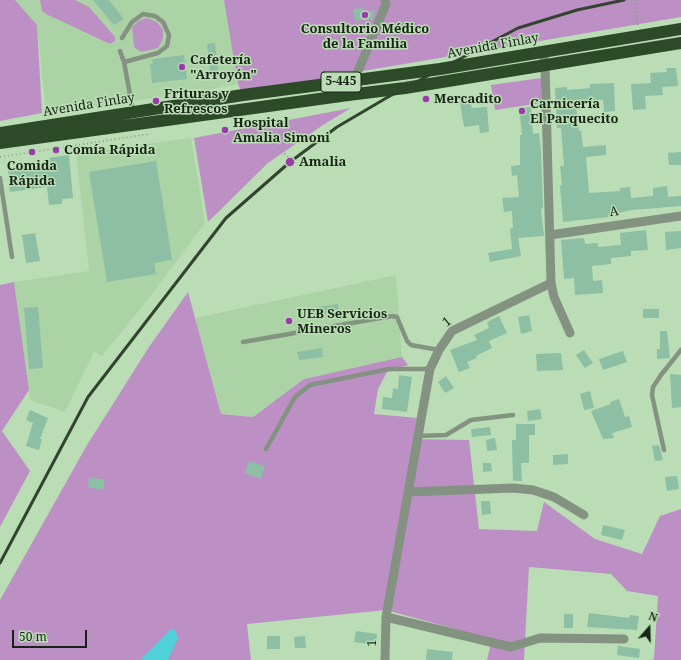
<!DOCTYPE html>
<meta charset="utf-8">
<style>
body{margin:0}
#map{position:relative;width:681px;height:660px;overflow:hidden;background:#bbddb5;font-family:"Noto Serif",serif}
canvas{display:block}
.north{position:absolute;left:629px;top:608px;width:40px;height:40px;-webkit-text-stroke:3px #bbddb5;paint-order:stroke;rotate:20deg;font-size:11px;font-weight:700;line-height:16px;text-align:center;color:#172415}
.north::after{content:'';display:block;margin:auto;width:14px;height:18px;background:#172415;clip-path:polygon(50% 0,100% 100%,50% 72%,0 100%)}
.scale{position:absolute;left:12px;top:630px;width:75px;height:18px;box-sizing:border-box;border:2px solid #172415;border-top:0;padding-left:5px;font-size:12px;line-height:14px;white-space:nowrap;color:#172415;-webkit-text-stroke:3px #bbddb5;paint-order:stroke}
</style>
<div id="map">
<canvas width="681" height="660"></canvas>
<div class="north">N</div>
<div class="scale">50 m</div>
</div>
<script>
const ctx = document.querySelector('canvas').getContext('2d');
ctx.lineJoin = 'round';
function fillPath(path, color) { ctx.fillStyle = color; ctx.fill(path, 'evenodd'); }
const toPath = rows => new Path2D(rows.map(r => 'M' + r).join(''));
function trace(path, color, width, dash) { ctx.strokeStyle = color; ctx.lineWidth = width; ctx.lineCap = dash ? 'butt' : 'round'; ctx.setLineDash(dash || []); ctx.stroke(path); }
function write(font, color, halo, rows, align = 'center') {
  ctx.font = font + ' "Noto Serif",serif'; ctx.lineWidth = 3; ctx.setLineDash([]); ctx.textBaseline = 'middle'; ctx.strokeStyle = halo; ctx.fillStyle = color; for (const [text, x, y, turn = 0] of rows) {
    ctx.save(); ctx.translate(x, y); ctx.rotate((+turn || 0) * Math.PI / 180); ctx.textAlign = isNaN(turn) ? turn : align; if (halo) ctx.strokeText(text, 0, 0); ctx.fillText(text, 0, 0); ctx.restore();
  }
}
fillPath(toPath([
 [15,0,225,0,238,84,191,93,46,113,37,25],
 [191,138,205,223,146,302,102,356,94,352,65,412,30,400,14,282,89,271,76,153],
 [396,275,402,357,304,379,253,417,221,414,195,318]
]), '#acd3a5');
fillPath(toPath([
 [0,0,15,0,37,25,42,113,0,121],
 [40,0,75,0,89,7,115,37,115,41,110,44,48,15,42,11],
 [224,0,681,0,681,17,357,72,354,80,243,95,238,84],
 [147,18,157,22,163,30,163,39,158,48,141,52,134,47,132,27,140,20],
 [541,78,541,103,495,110,491,85],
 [351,108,323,125,268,163,208,222,194,138],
 [14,282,29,390,2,431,30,471,0,527,0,285],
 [188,292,221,414,253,417,304,379,402,357,408,365,387,372,378,389,374,414,418,418,414,439,469,440,479,529,537,531,544,502,595,539,642,554,660,516,681,509,681,660,651,660,654,659,658,596,627,591,611,574,529,567,524,660,487,660,492,639,386,610,247,624,251,660,0,660,0,600,87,445,149,347]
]), '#bd90c5');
fillPath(toPath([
 [171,629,175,630,178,638,168,660,140,660]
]), '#50d0d8');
fillPath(toPath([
 [93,0,109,0,124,19,114,25],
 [363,8,363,12,375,10,373,19,355,21,353,9],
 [215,43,218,71,210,72,207,44],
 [184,55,187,79,152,83,150,64,153,64,152,59],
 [666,68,676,68,678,86,662,87,663,95,645,96,646,109,633,110,631,84,651,83,650,73,667,72],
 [614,83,615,111,604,112,603,100,581,100,581,105,576,105,579,131,581,131,583,147,606,145,606,155,586,157,589,193,620,191,620,188,630,187,631,198,653,196,653,188,667,186,668,197,681,196,681,206,632,210,618,213,618,216,563,222,560,186,562,185,560,166,564,166,561,128,557,128,555,88,567,87,567,90,590,88,590,84],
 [470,102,472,108,487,107,489,132,480,133,479,125,464,127,460,103],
 [531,107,533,134,539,133,541,151,543,208,541,209,544,236,518,238,521,256,490,262,488,253,512,249,510,229,513,228,512,211,504,212,502,198,519,197,517,175,512,176,511,166,520,165,520,135,522,135,519,108],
 [681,152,681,165,669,165,668,153],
 [69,155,73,198,62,199,62,204,49,205,47,187,10,192,8,168,50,165,49,158],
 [156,161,172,260,154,263,156,274,107,282,89,172],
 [646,230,648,250,631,251,631,256,611,258,611,264,592,266,593,281,602,280,603,293,575,295,574,278,564,279,561,240,584,238,585,244,598,243,598,247,621,245,620,233],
 [681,231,681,248,666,250,665,232],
 [35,233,40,261,26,263,22,235],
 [338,304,339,311,307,317,306,309],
 [38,307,43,368,29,369,24,308],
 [643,309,659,309,659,318,643,318],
 [529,315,532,331,521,334,518,317],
 [499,316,507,333,489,341,492,348,476,356,477,358,467,362,470,368,459,372,450,350,477,340,474,335,489,328,487,322],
 [660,331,667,331,670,358,657,359,657,349,660,349],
 [322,348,323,357,299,360,297,352],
 [584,350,593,363,585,368,576,355],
 [623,351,627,362,603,370,599,359],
 [561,353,563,370,537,371,536,354],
 [670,374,681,375,681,407,672,408],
 [399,375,412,377,407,412,382,409,383,397,392,398,393,388,398,389],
 [446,376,454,388,445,393,438,382],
 [590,391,594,408,584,410,580,394],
 [619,399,625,417,629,416,632,427,612,433,614,438,603,439,591,411,611,404,610,402],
 [540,409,542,419,528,421,527,411],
 [30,410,48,418,40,439,42,439,39,450,26,446,33,423,26,420],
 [516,424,535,424,535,435,529,435,529,463,521,463,522,481,513,481,512,440,516,440],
 [490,427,491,435,472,437,471,429],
 [495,438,497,450,487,451,486,440],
 [659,445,663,460,655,461,652,446],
 [568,454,568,464,553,465,553,455],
 [249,461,265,466,261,479,245,473],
 [483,463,491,463,492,471,483,472],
 [677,476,679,489,667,491,665,477],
 [89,477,105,480,103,490,88,487],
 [481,501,490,501,491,514,482,515],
 [603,525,625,530,622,540,601,535],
 [589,613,629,618,630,615,639,616,637,630,587,627],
 [564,614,573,614,573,628,564,628],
 [356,631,377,634,376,645,354,642],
 [267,636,280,636,280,649,267,649],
 [305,636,306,648,295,648,294,637],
 [618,646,640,649,639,658,617,655],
 [427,649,453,652,452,660,426,660]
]), '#8cbfa4');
trace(toPath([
 [635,0,638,26],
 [250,120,289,158],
 [0,157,149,134]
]), '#87a282', 2, [1, 3]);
trace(toPath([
 [122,38,132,22,143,14,155,16,163,22,169,35,167,46,158,53,124,62],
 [120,51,124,62,133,111],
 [0,178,12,257],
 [243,342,392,316,397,317,407,341,411,345,439,350],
 [418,436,446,435,471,420,513,415],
 [266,449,295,397,310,385,389,369,430,369],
 [664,450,652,395,653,387,661,375,681,350]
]), '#839281', 4.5);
trace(toPath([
 [543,51,545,66,551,283,554,297,570,333],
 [348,95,386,4,385,0],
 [550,235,681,216],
 [408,492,513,488,533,490,554,497,584,515],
 [386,617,511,647,540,638,624,639],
 [385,660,386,617,430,369,439,350,452,331,551,283]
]), '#839281', 9);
trace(toPath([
 [0,133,243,95,440,69,681,29],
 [0,143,348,95,405,88,681,43]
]), '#2c4928', 12);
trace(toPath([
 [0,563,88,397,226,218,290,162,337,127,388,97,518,28,577,10,624,0]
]), '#324330', 3);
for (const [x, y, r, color] of [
 [365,15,4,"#983da8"],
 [182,67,4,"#983da8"],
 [426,99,4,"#983da8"],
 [156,101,4,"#983da8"],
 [522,111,4,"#983da8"],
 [225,130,4,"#983da8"],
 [56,150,4,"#983da8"],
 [32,152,4,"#983da8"],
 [290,162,5,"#983da8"],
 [289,321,4,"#983da8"]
]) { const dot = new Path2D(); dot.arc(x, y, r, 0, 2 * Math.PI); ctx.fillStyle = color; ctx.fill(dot); trace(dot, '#bbddb5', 1.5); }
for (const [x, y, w] of [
 [341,82,40]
]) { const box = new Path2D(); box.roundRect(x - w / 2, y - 10, w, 20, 3); ctx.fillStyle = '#bbddb5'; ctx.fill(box); trace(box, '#172415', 1); }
write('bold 12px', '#172415', null, [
 ["5-445",341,82]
]);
write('bold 13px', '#172415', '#bbddb5', [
 ["Consultorio Médico",365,29,"center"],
 ["de la Familia",365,44,"center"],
 ["Cafetería",190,60],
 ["\"Arroyón\"",190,75],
 ["Frituras y",164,94],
 ["Refrescos",164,109],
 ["Mercadito",434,99],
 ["Carnicería",530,104],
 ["El Parquecito",530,119],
 ["Hospital",233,123],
 ["Amalia Simoni",233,138],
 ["Comía Rápida",64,150],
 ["Amalia",299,162],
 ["Comida",32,166,"center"],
 ["Rápida",32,181,"center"],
 ["UEB Servicios",297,314],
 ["Mineros",297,329]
], 'left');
write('13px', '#172415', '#bbddb5', [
 ["Avenida Finlay",493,46,-10],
 ["Avenida Finlay",89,105,-9],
 ["A",614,212,-8],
 ["1",447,322,-38],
 ["1",372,643,-90]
]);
</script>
